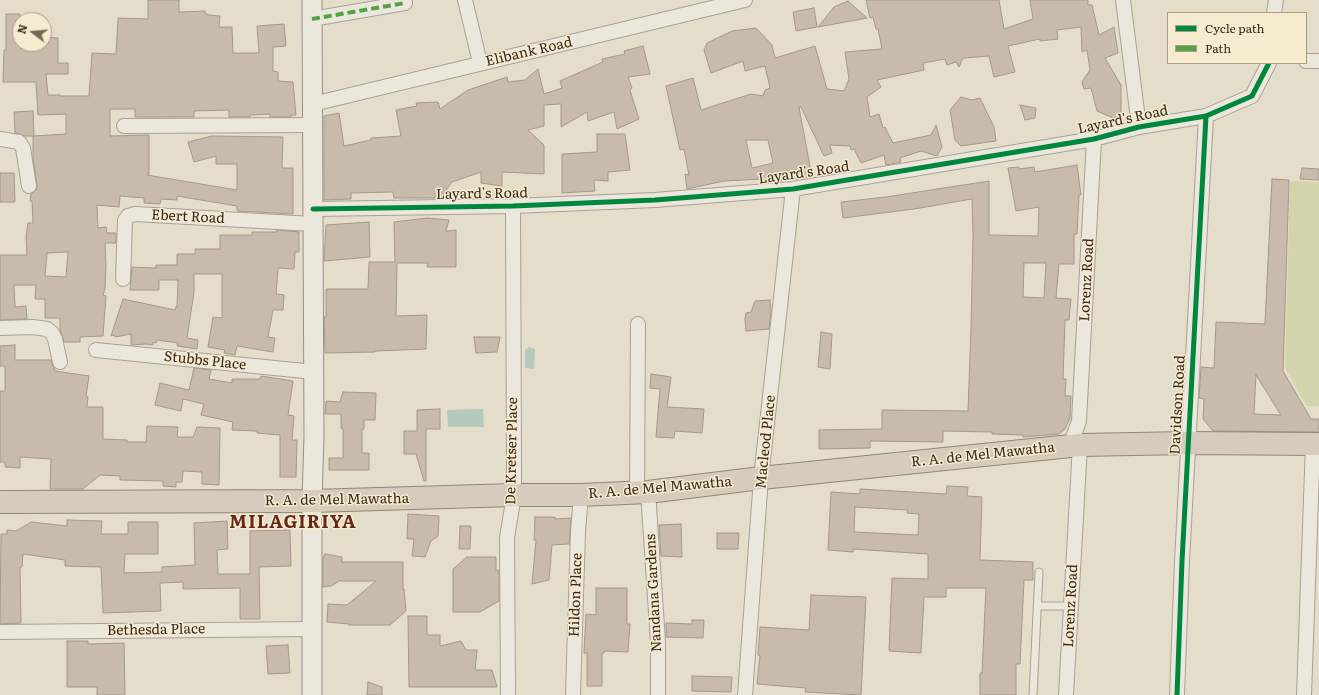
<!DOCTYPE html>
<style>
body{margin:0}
#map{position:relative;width:1319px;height:695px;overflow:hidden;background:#e4ddca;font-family:Literata,serif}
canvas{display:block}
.legend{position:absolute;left:1167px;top:12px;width:140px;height:52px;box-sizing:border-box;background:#f6ebcf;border:1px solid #aa9d87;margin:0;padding:5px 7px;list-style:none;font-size:12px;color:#37291c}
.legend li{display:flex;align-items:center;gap:8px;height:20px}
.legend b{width:20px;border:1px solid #aa9d87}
.north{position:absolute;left:12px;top:12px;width:40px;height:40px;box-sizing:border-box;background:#f6ebcf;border:1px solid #aa9d87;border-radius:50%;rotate:286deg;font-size:11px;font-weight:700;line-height:16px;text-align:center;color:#37291c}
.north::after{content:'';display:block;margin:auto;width:14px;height:18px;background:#746859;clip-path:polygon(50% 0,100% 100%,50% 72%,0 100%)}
</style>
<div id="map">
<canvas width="1319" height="695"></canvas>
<ul class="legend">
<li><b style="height:5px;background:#00873e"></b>Cycle path</li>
<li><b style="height:5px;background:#53a341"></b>Path</li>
</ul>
<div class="north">N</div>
</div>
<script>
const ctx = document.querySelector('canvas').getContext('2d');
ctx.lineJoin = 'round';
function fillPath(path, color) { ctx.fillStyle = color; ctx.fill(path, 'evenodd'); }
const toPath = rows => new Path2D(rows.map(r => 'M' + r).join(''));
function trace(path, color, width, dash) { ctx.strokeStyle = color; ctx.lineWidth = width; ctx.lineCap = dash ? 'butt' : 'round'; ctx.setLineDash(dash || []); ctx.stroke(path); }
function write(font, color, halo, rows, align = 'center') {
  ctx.font = font + ' Literata,serif'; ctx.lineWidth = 3; ctx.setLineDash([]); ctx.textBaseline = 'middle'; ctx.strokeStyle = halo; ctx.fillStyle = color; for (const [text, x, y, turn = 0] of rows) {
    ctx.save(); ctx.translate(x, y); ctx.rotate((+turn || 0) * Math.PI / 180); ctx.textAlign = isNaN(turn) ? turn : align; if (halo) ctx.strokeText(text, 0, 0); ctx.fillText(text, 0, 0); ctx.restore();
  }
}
fillPath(toPath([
 [1290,181,1319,182,1319,406,1307,406,1285,368]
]), '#d4d4ac');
fillPath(toPath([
 [529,347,535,349,534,369,525,368,525,350],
 [483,409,484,427,448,427,447,410]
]), '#b6c9bd');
const building = toPath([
 [148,0,179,0,179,12,205,11,205,14,208,14,208,15,220,16,219,27,232,27,233,53,259,53,257,26,284,24,286,46,273,47,273,71,278,72,278,81,293,82,296,115,291,115,291,117,270,117,270,114,250,115,250,117,229,117,229,110,194,111,194,117,135,117,135,109,110,109,110,136,149,135,149,174,147,175,237,190,237,164,216,164,216,156,194,162,188,142,212,136,283,137,282,168,293,168,293,214,237,211,237,206,177,196,177,200,161,199,160,204,144,203,144,198,120,196,119,207,97,205,98,228,106,227,107,233,116,233,116,243,105,243,106,265,105,289,103,295,106,296,103,336,80,337,80,342,64,342,60,330,60,318,45,318,45,299,35,299,36,285,14,285,15,307,26,306,27,319,0,320,0,255,27,255,26,237,28,223,33,223,32,201,30,201,31,194,37,189,37,185,33,159,33,136,66,134,66,114,38,115,36,82,3,82,4,50,6,50,6,14,20,14,20,44,44,44,44,37,58,38,58,63,68,63,68,74,46,74,48,95,60,95,60,96,89,96,92,53,116,54,118,18,148,19,148,0],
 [68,252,66,277,45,276,47,253,68,252],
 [866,0,999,0,1004,29,1033,19,1030,0,1088,0,1088,5,1092,5,1099,35,1114,27,1118,53,1105,58,1121,85,1121,117,1113,118,1097,111,1091,88,1084,89,1082,82,1090,70,1087,50,1082,52,1081,27,1057,30,1058,39,1040,41,1040,39,1008,46,1015,72,994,77,989,56,963,58,959,67,956,62,947,65,945,59,923,63,924,70,877,80,881,87,867,97,870,117,879,114,883,128,885,127,893,143,931,135,936,125,942,147,937,156,921,151,900,158,901,162,886,165,884,155,861,163,854,149,851,150,850,146,830,145,832,153,824,156,801,107,799,107,812,177,764,183,763,179,724,181,687,189,685,174,689,175,684,149,680,150,666,86,693,78,701,110,751,94,763,96,765,90,770,88,765,66,745,71,743,61,711,73,704,50,707,43,732,31,756,28,772,45,775,58,815,46,827,89,844,91,849,79,845,52,882,49,878,29,876,29,873,17,870,18,866,0],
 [746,140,768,140,773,163,752,168,746,140],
 [848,1,867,18,818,27,834,7,848,1],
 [814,8,817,27,796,31,793,12,814,8],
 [643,46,650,74,628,77,632,88,630,90,639,119,617,129,614,112,588,121,587,112,561,127,561,104,544,105,544,126,528,130,544,145,544,174,502,172,502,186,481,183,481,172,452,182,440,198,394,198,393,192,351,193,351,199,324,200,324,116,339,113,344,146,371,140,371,138,401,136,396,110,417,106,416,103,438,102,440,109,468,90,507,77,508,82,525,80,538,69,544,94,562,88,560,81,603,62,602,59,625,54,624,51,643,46],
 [961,97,972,100,980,98,994,127,996,141,961,146,955,140,950,110,961,97],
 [1020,105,1036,108,1035,118,1025,120,1020,105],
 [33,111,34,136,25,136,15,133,14,112,33,111],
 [597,134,625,134,630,170,608,172,608,181,594,180,595,191,562,193,562,154,597,152,597,134],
 [1077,165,1081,195,1079,195,1077,234,1074,234,1074,264,1059,264,1056,298,1071,299,1069,320,1065,320,1063,379,1066,379,1065,396,1071,396,1070,418,1065,429,1059,434,1023,437,1023,435,992,434,992,432,943,431,943,442,870,441,870,448,819,449,819,430,882,429,882,410,968,411,971,329,973,235,972,199,914,209,843,218,841,202,886,197,989,181,989,235,1038,236,1039,207,1016,211,1008,168,1019,167,1019,169,1034,167,1035,172,1077,165],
 [1024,263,1046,263,1044,298,1023,297,1024,263],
 [1302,168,1319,169,1319,180,1300,179,1302,168],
 [0,173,14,173,15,202,0,202,0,173],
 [1272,179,1289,180,1283,371,1311,419,1319,419,1319,432,1213,431,1203,419,1204,399,1199,398,1201,367,1214,368,1216,322,1265,324,1272,179],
 [1256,375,1281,415,1254,414,1256,375],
 [427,218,449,220,446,231,456,230,456,267,427,267,428,263,397,263,396,316,427,315,426,349,375,351,375,352,325,353,324,317,326,317,326,289,368,289,369,262,395,262,394,222,427,218],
 [369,222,370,257,324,261,326,225,369,222],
 [277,230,299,232,299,252,295,252,294,269,278,268,276,294,284,295,283,310,273,310,268,337,275,338,273,352,237,346,235,355,224,353,225,350,208,347,213,317,222,318,222,274,194,274,194,292,187,338,198,340,197,349,177,346,178,343,157,340,156,343,153,342,153,345,146,344,131,345,131,334,115,337,114,335,111,336,123,299,175,310,176,307,177,307,178,280,159,280,159,290,130,290,132,267,156,268,156,265,177,265,177,254,195,254,195,249,220,249,220,235,252,235,252,232,277,232,277,230],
 [770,300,771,311,769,329,746,331,745,318,746,313,751,312,755,301,770,300],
 [821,332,832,334,830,369,818,367,821,332],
 [474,337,500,337,497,352,476,353,474,337],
 [15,345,15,360,51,360,55,371,89,376,86,396,88,397,87,407,103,407,103,439,127,440,127,442,146,442,147,426,178,427,177,437,193,437,197,427,220,428,219,485,202,484,202,472,183,471,182,482,176,482,176,487,163,486,163,481,120,480,120,476,100,475,83,489,50,489,51,459,20,457,20,468,5,467,5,462,0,462,0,391,5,391,5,366,0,366,0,346,15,345],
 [194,368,211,370,209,379,232,383,232,379,260,379,261,376,293,381,288,415,294,416,292,440,297,440,296,477,280,477,280,435,257,433,257,431,232,430,233,422,201,415,204,404,183,399,181,411,155,405,160,383,189,390,194,368],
 [651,374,671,377,667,407,704,409,702,433,675,431,674,438,656,437,660,389,650,388,651,374],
 [343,392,376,393,375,420,364,420,364,429,362,429,362,453,369,453,369,470,329,470,329,458,343,458,343,429,341,428,341,414,325,414,326,401,340,402,343,392],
 [440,409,440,429,426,429,426,481,424,481,416,454,404,454,404,431,417,431,417,410,440,409],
 [947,486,968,487,967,496,982,497,980,560,1033,562,1033,580,1024,580,1020,664,1016,664,1016,695,980,695,980,673,982,673,986,588,946,588,946,597,924,597,921,653,889,651,892,578,928,579,928,554,853,549,853,552,828,550,831,492,860,494,860,489,946,494,947,486],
 [855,507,908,510,907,513,919,514,918,535,854,532,855,507],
 [408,514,439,516,438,536,431,541,425,557,412,556,414,539,407,539,408,514],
 [535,517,555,517,555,519,571,518,569,544,552,545,549,580,532,584,536,540,534,540,535,517],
 [67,520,102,521,101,534,128,534,128,522,158,522,158,554,125,554,124,573,162,572,162,567,195,565,194,523,227,521,228,549,217,550,218,574,250,574,250,531,290,530,291,566,259,567,260,619,240,619,240,588,183,589,183,582,160,583,161,611,103,613,101,567,65,566,65,560,23,554,22,567,20,567,21,623,0,624,1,534,7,534,7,530,16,531,31,522,67,526,67,520],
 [681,524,682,557,661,556,659,525,681,524],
 [460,526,471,526,470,549,459,549,460,526],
 [717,533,739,533,738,549,717,549,717,533],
 [325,554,342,557,342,562,403,562,403,590,404,589,406,611,390,625,349,625,349,624,327,622,328,604,347,605,376,581,339,581,331,586,323,587,323,558,325,554],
 [467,557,496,557,496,571,499,570,499,601,480,612,453,612,453,569,467,557],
 [596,588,627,588,627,624,630,624,628,652,604,651,604,653,602,653,602,686,587,686,587,653,584,653,586,614,596,615,596,588],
 [811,595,866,597,861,695,805,692,806,688,757,684,760,656,758,655,760,627,809,630,811,595],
 [408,616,427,616,427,635,440,635,440,646,461,641,466,650,477,650,475,670,492,670,497,687,409,687,408,616],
 [692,620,704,620,703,638,666,637,666,623,692,624,692,620],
 [67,641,88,641,88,644,124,643,125,695,97,695,97,687,67,687,67,641],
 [288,645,290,673,268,674,266,646,288,645],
 [692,676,732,677,731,692,692,691,692,676],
 [368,682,382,687,382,695,367,695,368,682]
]);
fillPath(building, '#c8bbab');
trace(building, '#a4988a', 1);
const lane = toPath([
 [1038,606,1071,606],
 [1033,695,1039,572]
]);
const street = toPath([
 [465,0,480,63],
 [1123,0,1139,127],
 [1274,13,1276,0],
 [312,19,405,3],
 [1306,61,1319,61],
 [313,104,745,0],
 [124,126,313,125],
 [0,139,19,142,23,148,29,186],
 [313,209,513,206,655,200,793,189,1094,139,1139,127,1206,116,1252,96,1269,63],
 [123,279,125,220,128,216,135,214,313,224],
 [0,328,33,327,47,329,52,333,55,339,60,362],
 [96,350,314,372],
 [1070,446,1079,421,1094,139],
 [648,492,658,642,658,695],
 [637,493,638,324],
 [0,632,312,629],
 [508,695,507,538,514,495,514,462,513,206],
 [573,695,578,531,581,495],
 [745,695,761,478,793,189],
 [1066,695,1080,445],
 [1177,695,1182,561,1206,116],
 [1304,695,1313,443]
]);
const secondary = toPath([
 [312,0,314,436,312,501,312,695]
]);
const highway = toPath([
 [0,502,312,501,514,495,581,495,648,492,761,478,1080,445,1188,443,1319,444]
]);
trace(lane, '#a9a194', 9);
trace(street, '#a9a194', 16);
trace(secondary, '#989184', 21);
trace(highway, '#8e877b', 24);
trace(lane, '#ece7dd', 7);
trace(street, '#ece7dd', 14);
trace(secondary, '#ece7dd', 19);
trace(highway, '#d7ccbb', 22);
trace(toPath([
 [312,19,405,3]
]), '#53a341', 4, [8, 4]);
trace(toPath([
 [313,209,513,206,655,200,793,189,1094,139,1139,127,1206,116,1252,96,1269,63],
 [1177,695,1182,561,1206,116]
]), '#00873e', 5);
write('14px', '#37291c', '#f6ebcf', [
 ["Elibank Road",529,52,-13],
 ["Layard's Road",1123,120,-12],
 ["Layard's Road",804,173,-8],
 ["Layard's Road",482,194,-1],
 ["Ebert Road",188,217,3],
 ["Lorenz Road",1087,280,-87],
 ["Stubbs Place",205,361,6],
 ["Davidson Road",1178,405,-87],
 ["Macleod Place",766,442,-84],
 ["De Kretser Place",512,451,-89],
 ["R. A. de Mel Mawatha",983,455,-6],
 ["R. A. de Mel Mawatha",660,488,-5],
 ["R. A. de Mel Mawatha",337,500,-1],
 ["Nandana Gardens",654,593,-93],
 ["Hildon Place",576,595,-88],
 ["Lorenz Road",1071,606,-87],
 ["Bethesda Place",156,630,-1]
]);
ctx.letterSpacing = '1px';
write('bold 18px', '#65291a', '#f6ebcf', [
 ["MILAGIRIYA",293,523]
]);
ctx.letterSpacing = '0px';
</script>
